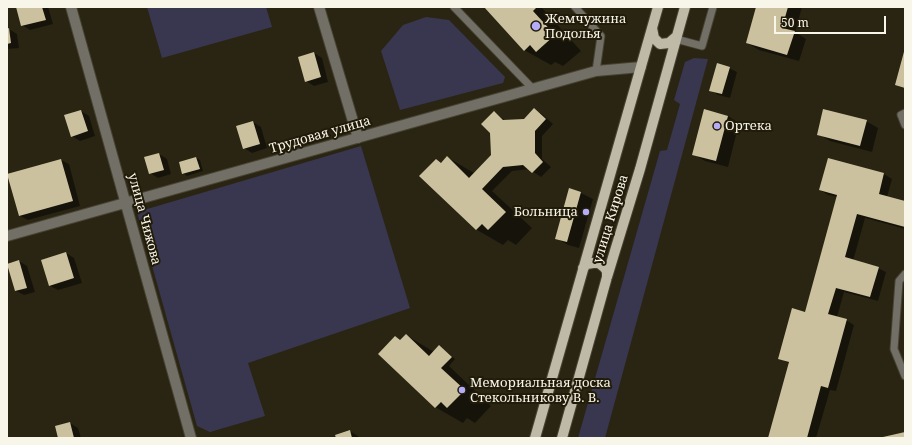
<!DOCTYPE html>
<meta charset="utf-8">
<style>
body{margin:0}
#map{position:relative;width:912px;height:445px;overflow:hidden;background:#2a2513;font-family:"Noto Serif",serif}
canvas{display:block}
.frame{position:absolute;inset:0;border:8px solid #f8f5e9;pointer-events:none}
.scale{position:absolute;left:774px;top:16px;width:112px;height:18px;box-sizing:border-box;border:2px solid #f8f5e9;border-top:0;padding-left:5px;font-size:12px;line-height:14px;white-space:nowrap;color:#f8f5e9;-webkit-text-stroke:3px #211b09;paint-order:stroke}
</style>
<div id="map">
<canvas width="912" height="445"></canvas>
<div class="frame"></div>
<div class="scale">50 m</div>
</div>
<script>
const ctx = document.querySelector('canvas').getContext('2d');
ctx.lineJoin = 'round';
function fillPath(path, color) { ctx.fillStyle = color; ctx.fill(path, 'evenodd'); }
const toPath = rows => new Path2D(rows.map(r => 'M' + r).join(''));
function trace(path, color, width, dash) { ctx.strokeStyle = color; ctx.lineWidth = width; ctx.lineCap = dash ? 'butt' : 'round'; ctx.setLineDash(dash || []); ctx.stroke(path); }
function write(font, color, halo, rows, align = 'center') {
  ctx.font = font + ' "Noto Serif",serif'; ctx.lineWidth = 4; ctx.setLineDash([]); ctx.textBaseline = 'middle'; ctx.strokeStyle = halo; ctx.fillStyle = color; for (const [text, x, y, turn = 0] of rows) {
    ctx.save(); ctx.translate(x, y); ctx.rotate((+turn || 0) * Math.PI / 180); ctx.textAlign = isNaN(turn) ? turn : align; if (halo) ctx.strokeText(text, 0, 0); ctx.fillText(text, 0, 0); ctx.restore();
  }
}
fillPath(toPath([
 [147,7,266,7,272,27,162,58],
 [426,17,449,20,505,77,503,83,400,110,381,51,403,25],
 [694,58,708,59,605,438,578,438,660,151,667,150,680,104,674,100,685,62],
 [361,146,410,308,248,363,265,416,210,432,197,426,137,212]
]), '#39364f');
fillPath(toPath([
 [17,7,48,7,53,24,30,30,22,25],
 [485,7,543,7,542,8,581,51,563,66,555,62,551,65,524,50],
 [757,7,802,7,795,32,806,39,799,61,759,50,747,43],
 [9,29,17,34,19,48,7,49,7,30],
 [314,53,322,58,328,82,314,86,306,81],
 [729,68,737,72,730,98,718,95,710,90],
 [534,110,542,114,553,124,542,136,542,159,551,167,541,177,529,169,512,171,492,191,532,228,516,245,508,240,503,245,477,230,421,176,436,160,442,163,447,157,474,173,492,155,494,112,506,121,524,120],
 [81,111,89,116,95,136,80,141,72,136],
 [728,116,739,123,728,167,705,161,693,154],
 [866,121,878,128,872,152,830,141,818,134],
 [253,122,261,127,267,148,252,153,244,148],
 [159,154,167,159,171,174,158,178,150,173],
 [196,158,200,160,203,171,187,176,183,173],
 [829,159,884,174,892,179,887,197,905,202,905,229,865,218,853,261,878,268,886,272,878,301,844,292,837,317,846,320,854,325,836,391,830,390,816,438,769,438,790,364,780,358,805,313,837,197,828,195,820,190],
 [61,160,69,164,80,206,28,220,20,216,9,175],
 [570,190,581,193,593,199,579,248,568,245,556,238],
 [66,253,74,258,82,283,58,290,50,286],
 [19,261,27,266,35,292,24,295,16,291],
 [406,335,434,352,440,346,455,359,449,366,491,406,475,423,467,418,463,423,435,407,401,341],
 [70,423,78,428,81,438,59,438],
 [350,431,358,436,359,438,337,438]
]), '#0007');
fillPath(toPath([
 [16,7,42,7,46,20,21,26],
 [484,7,537,7,533,11,555,35,536,52,530,45,524,51],
 [756,7,788,7,782,28,795,31,787,55,746,43],
 [9,28,11,43,7,44,7,29],
 [905,48,905,88,895,85],
 [314,52,321,77,305,82,298,57],
 [717,63,730,67,722,94,709,91],
 [534,108,546,119,535,131,535,153,543,162,532,173,523,165,503,167,482,189,506,212,488,230,482,224,476,230,419,176,436,159,441,163,447,156,469,178,491,155,490,133,481,124,494,111,503,120,524,119],
 [704,109,728,116,716,161,692,155],
 [823,109,867,120,860,146,817,135],
 [81,110,88,131,71,137,64,115],
 [253,121,260,144,243,149,236,126],
 [159,153,164,170,149,174,144,157],
 [196,157,200,169,182,174,179,162],
 [828,158,884,173,879,194,905,201,905,227,857,214,845,257,879,267,870,297,836,288,828,314,847,319,828,388,821,386,807,438,768,438,789,362,778,359,792,308,805,312,837,195,819,190],
 [61,159,73,201,19,216,7,174],
 [569,188,581,192,567,242,555,239],
 [66,252,74,278,49,286,41,260],
 [19,260,27,288,15,291,7,264],
 [406,334,429,356,439,345,452,357,441,368,465,390,447,408,441,402,435,408,378,354,395,336,400,340],
 [70,422,74,438,58,438,55,426],
 [350,430,352,438,336,438,335,435],
 [905,432,905,438,883,438,883,437]
]), '#ccc19e');
const service = toPath([
 [454,7,533,89],
 [575,7,601,36,596,71],
 [676,39,702,46,713,7],
 [905,113,901,115,905,125],
 [905,274,899,281,894,349,905,376]
]);
const minor = toPath([
 [71,7,191,438],
 [319,7,358,138],
 [7,236,596,71,641,67]
]);
const primary = toPath([
 [652,28,654,38,660,44,669,43,677,36],
 [583,268,587,264,593,263,599,263,604,267,607,271,607,277],
 [535,438,658,7],
 [562,438,607,277,640,169,685,7]
]);
trace(service, '#474231', 9);
trace(minor, '#474231', 12);
trace(primary, '#474231', 12);
trace(service, '#726f66', 7);
trace(minor, '#726f66', 10);
trace(primary, '#bfb9a7', 10);
for (const [x, y, r, color] of [
 [536,26,5,"#b5acf8"],
 [717,126,4,"#b5acf8"],
 [586,212,4,"#b5acf8"],
 [462,390,4,"#b5acf8"]
]) { const dot = new Path2D(); dot.arc(x, y, r, 0, 2 * Math.PI); ctx.fillStyle = color; ctx.fill(dot); trace(dot, '#211b09', 1.5); }
write('13px', '#f8f5e9', '#211b09', [
 ["Жемчужина",545,19],
 ["Подолья",545,34],
 ["Ортека",725,126],
 ["Больница",578,212,"right"],
 ["Мемориальная доска",470,383],
 ["Стекольникову В. В.",470,398]
], 'left');
write('13px', '#f8f5e9', '#211b09', [
 ["Трудовая улица",320,135,-16],
 ["улица Чижова",144,219,75],
 ["улица Кирова",611,219,-73]
]);
</script>
